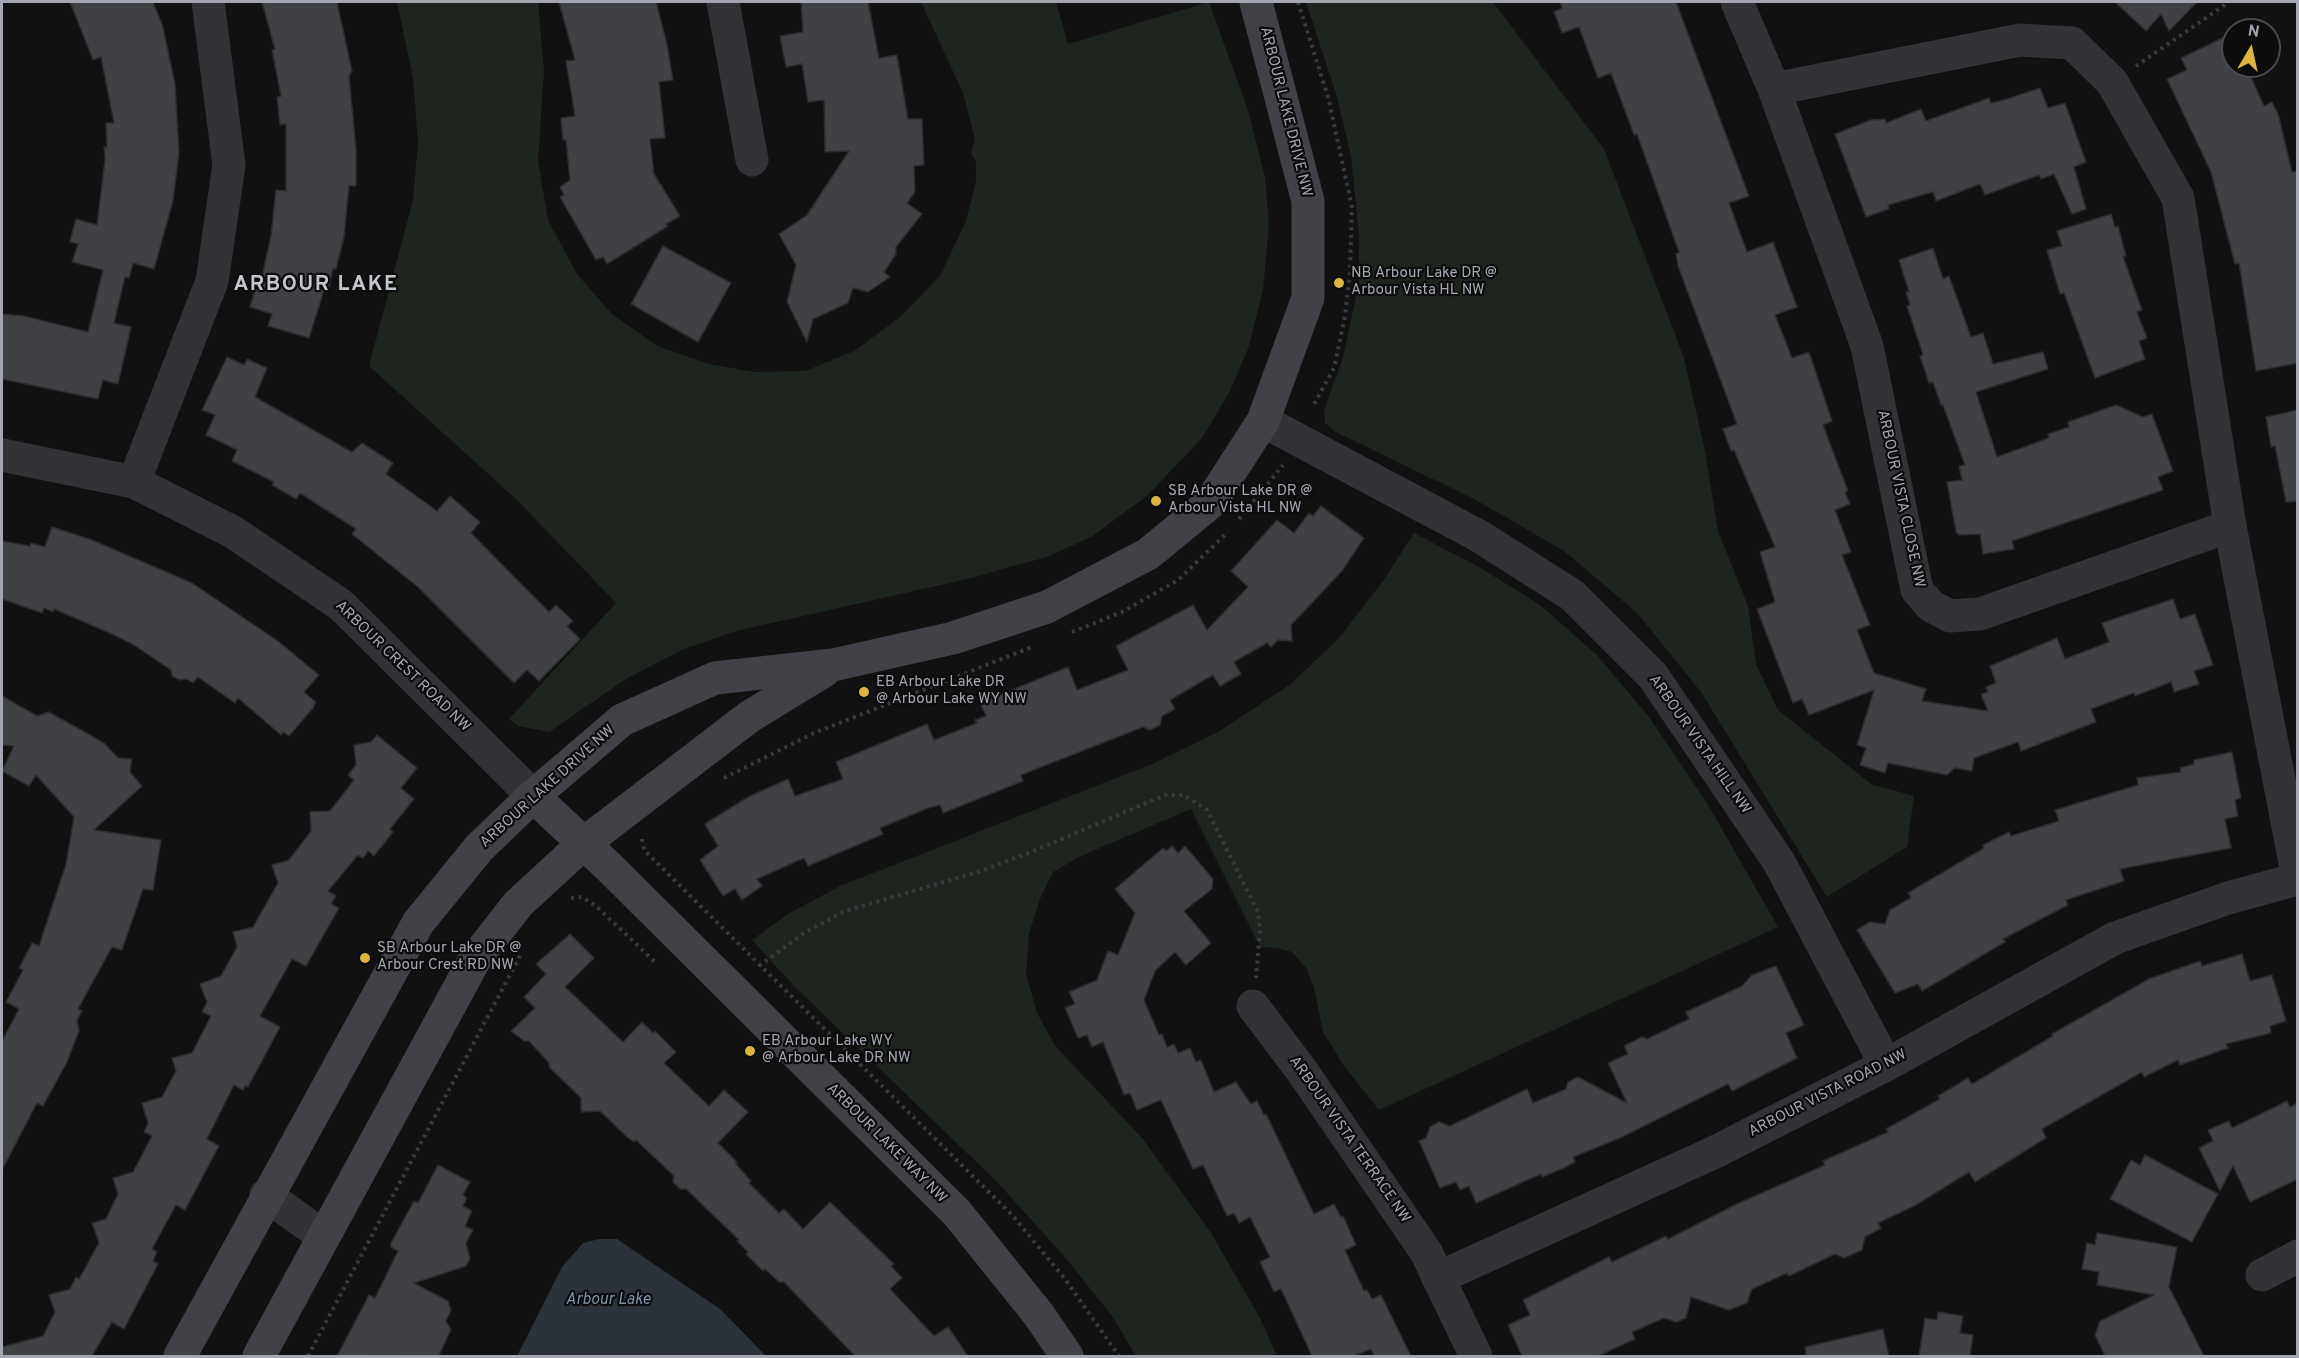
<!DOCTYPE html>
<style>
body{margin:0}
#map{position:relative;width:2299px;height:1358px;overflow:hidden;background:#111112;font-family:Overpass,sans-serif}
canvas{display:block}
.frame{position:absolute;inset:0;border:3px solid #a4a7b1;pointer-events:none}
.north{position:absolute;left:2221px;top:18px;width:60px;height:60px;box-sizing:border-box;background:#0c0c0d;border:2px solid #494a4f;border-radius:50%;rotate:9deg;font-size:16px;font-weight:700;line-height:24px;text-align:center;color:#a4a7b1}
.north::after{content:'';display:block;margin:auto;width:21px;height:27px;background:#dcb53f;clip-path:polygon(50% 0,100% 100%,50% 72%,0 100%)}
</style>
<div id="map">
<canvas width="2299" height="1358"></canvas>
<div class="frame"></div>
<div class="north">N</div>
</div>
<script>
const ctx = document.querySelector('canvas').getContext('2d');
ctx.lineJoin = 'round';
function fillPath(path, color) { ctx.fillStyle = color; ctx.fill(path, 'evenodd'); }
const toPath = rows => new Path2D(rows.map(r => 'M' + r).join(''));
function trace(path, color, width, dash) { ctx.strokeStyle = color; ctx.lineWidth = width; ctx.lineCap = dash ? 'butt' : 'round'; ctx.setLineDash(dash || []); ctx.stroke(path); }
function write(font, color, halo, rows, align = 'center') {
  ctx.font = font + ' Overpass,sans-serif'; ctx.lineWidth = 4.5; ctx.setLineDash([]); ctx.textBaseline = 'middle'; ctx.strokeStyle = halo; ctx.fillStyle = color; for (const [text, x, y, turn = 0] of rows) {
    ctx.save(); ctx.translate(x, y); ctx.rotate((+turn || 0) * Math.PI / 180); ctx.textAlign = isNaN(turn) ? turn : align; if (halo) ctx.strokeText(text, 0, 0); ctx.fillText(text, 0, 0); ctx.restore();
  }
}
fillPath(toPath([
 [397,2,538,2,544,71,538,161,548,220,577,274,612,314,657,346,709,364,755,372,805,371,854,351,899,318,940,276,966,221,976,181,976,161,971,154,975,139,963,93,921,2,1056,2,1068,44,1209,2,1248,110,1265,177,1269,224,1263,290,1248,349,1230,391,1202,438,1147,496,1091,537,1047,557,963,580,736,631,682,650,626,679,549,732,518,726,509,719,616,603,516,499,369,366,413,200,418,142,413,78],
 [1306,2,1493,2,1604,149,1684,358,1705,451,1718,531,1748,606,1756,664,1778,710,1871,784,1914,796,1907,847,1827,897,1701,692,1637,613,1564,551,1476,500,1336,432,1325,423,1324,410,1343,358,1359,282,1359,235,1351,156,1336,94],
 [1414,533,1479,567,1540,605,1597,655,1649,717,1707,803,1778,927,1379,1110,1344,1066,1323,1032,1314,987,1306,968,1292,952,1277,948,1260,947,1191,809,1081,856,1053,872,1039,901,1029,934,1026,974,1037,1013,1056,1047,1143,1139,1211,1233,1260,1318,1277,1356,1136,1356,1112,1316,1064,1256,998,1183,794,986,752,940,788,914,840,886,1152,764,1218,732,1291,684,1339,638,1383,581]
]), '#1e251f');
fillPath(toPath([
 [599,1239,617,1239,720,1309,766,1356,517,1356,562,1267,583,1243]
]), '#2c3239');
const building = toPath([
 [70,2,153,2,163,27,175,84,179,152,173,201,154,269,133,263,129,278,125,277,114,323,131,327,118,384,103,380,98,399,2,379,2,314,24,316,88,332,103,270,72,262,78,244,70,242,76,219,97,225,105,160,104,147,107,147,106,123,114,123,101,57,93,60,70,2],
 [262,2,337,2,352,71,349,76,356,148,356,186,349,186,344,237,336,269,333,268,329,288,325,287,309,338,268,326,272,314,250,307,258,280,261,282,271,235,276,190,286,191,286,124,280,125,277,97,281,96,272,50,275,49,262,2],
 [559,2,656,2,667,44,673,80,659,82,665,138,650,139,654,174,680,216,666,224,668,226,607,264,603,257,596,260,560,197,564,195,560,187,570,180,566,140,563,140,561,118,575,116,566,61,575,60,559,2],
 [801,2,868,2,879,58,897,55,908,119,922,119,924,165,914,166,915,192,907,203,922,214,896,247,896,254,884,272,890,277,868,292,853,288,848,303,813,319,807,342,787,302,796,265,779,234,807,215,849,151,825,152,824,100,808,102,802,64,786,67,780,36,803,32,801,2],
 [1560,2,1676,2,1749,196,1729,203,1747,252,1773,242,1797,307,1775,315,1792,358,1809,352,1832,421,1823,425,1848,491,1845,492,1850,504,1835,510,1851,552,1842,555,1870,625,1857,630,1874,673,1926,689,1922,701,1988,711,1981,694,1988,692,1986,687,1996,683,1990,666,2057,638,2065,659,2109,642,2102,623,2173,599,2180,619,2195,614,2213,665,2194,671,2199,684,2174,692,2171,682,2135,696,2134,693,2091,709,2096,722,2021,751,2018,742,1974,758,1972,771,1955,768,1947,775,1888,763,1885,773,1860,765,1866,748,1857,745,1874,690,1809,715,1802,699,1793,703,1757,609,1775,602,1760,552,1775,547,1734,450,1731,451,1723,429,1737,424,1678,266,1676,254,1679,252,1637,134,1634,135,1611,73,1598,78,1579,27,1562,33,1554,12,1562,8,1560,2],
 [2115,2,2197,2,2169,31,2161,14,2146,31,2115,2],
 [2233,33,2233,66,2246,66,2264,106,2272,102,2278,114,2292,172,2298,171,2298,363,2256,371,2239,263,2235,264,2211,172,2167,79,2187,70,2181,58,2233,33],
 [2040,88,2048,108,2065,103,2086,162,2074,167,2086,209,2072,214,2054,174,2041,179,2039,175,1985,195,1980,184,1936,201,1933,192,1888,205,1889,209,1866,217,1835,134,1871,120,1885,119,1886,123,1921,109,1926,121,1989,98,1991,103,2004,100,2040,88],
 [2111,214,2115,227,2118,226,2126,256,2123,256,2142,310,2137,312,2147,338,2139,341,2145,359,2095,378,2064,293,2060,294,2047,250,2062,246,2057,231,2111,214],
 [663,246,731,283,698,342,631,304,663,246],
 [1933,248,1943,279,1949,276,1971,337,1983,333,1993,364,2043,352,2048,369,1976,392,1997,457,2049,438,2048,434,2069,427,2068,422,2116,405,2143,417,2152,414,2173,471,2158,477,2163,490,2012,541,2014,549,1983,554,1980,534,1959,535,1956,532,1947,482,1962,480,1959,466,1965,465,1943,405,1941,405,1933,382,1929,383,1920,356,1923,355,1907,306,1910,305,1906,292,1909,292,1899,260,1933,248],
 [227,357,244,365,247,359,267,368,255,397,352,452,362,443,393,463,386,474,437,511,450,496,480,522,471,533,549,612,556,605,573,621,567,626,580,639,539,681,527,670,514,683,418,587,352,534,356,529,300,493,296,499,272,485,274,482,232,461,237,450,206,435,215,415,202,410,227,357],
 [2298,410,2298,501,2286,502,2275,446,2271,447,2266,417,2298,410],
 [1321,506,1364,538,1342,571,1291,625,1292,641,1278,640,1271,647,1267,643,1234,662,1241,674,1220,686,1213,675,1170,700,1175,709,1162,716,1160,725,1150,730,1143,727,1021,775,1023,781,943,813,940,805,928,808,880,828,883,834,808,866,804,858,757,879,762,886,742,900,735,889,723,896,700,860,718,846,705,824,748,797,788,779,795,796,843,779,836,762,927,724,934,740,977,723,975,720,986,716,980,703,1068,667,1077,690,1128,670,1116,646,1193,605,1207,630,1248,587,1231,571,1277,520,1294,533,1309,513,1313,516,1321,506],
 [52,527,92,540,192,583,278,641,319,675,304,692,316,702,313,708,289,736,283,732,281,735,238,698,235,703,198,677,193,683,187,679,180,680,172,676,171,670,134,645,112,634,54,609,53,612,44,608,42,613,2,599,2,541,30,546,31,543,45,547,52,527],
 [2,696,37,716,49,712,104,743,118,758,132,759,130,772,142,786,94,830,161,840,153,890,143,889,122,950,112,947,78,1009,82,1011,77,1020,79,1031,67,1062,43,1106,37,1103,2,1170,2,1041,19,1009,6,1002,23,970,19,968,32,943,39,946,66,864,74,817,36,775,29,786,2,771,14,746,2,745,2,696],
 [377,735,417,768,401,788,414,799,390,829,393,832,374,856,368,851,363,858,358,855,328,891,336,896,331,904,339,908,306,966,292,959,260,1016,280,1027,248,1087,246,1085,243,1090,234,1085,207,1139,219,1146,185,1210,176,1205,152,1249,157,1252,153,1261,158,1264,124,1329,112,1322,92,1356,2,1356,2,1347,43,1336,55,1312,49,1295,70,1289,76,1277,79,1279,99,1243,92,1223,106,1219,118,1194,113,1178,133,1172,152,1136,144,1132,148,1123,142,1103,162,1097,176,1071,172,1058,192,1053,211,1016,202,1012,207,1002,200,984,221,976,237,947,233,932,253,927,278,883,272,865,289,860,311,831,310,812,330,811,354,780,348,775,356,765,354,745,371,742,377,735],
 [2232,752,2241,798,2235,800,2238,816,2225,819,2231,848,2120,869,2124,881,2066,900,2068,905,2003,939,2005,942,1922,991,1918,984,1895,993,1857,930,1870,922,1885,924,1890,910,1911,898,1908,893,1984,848,1983,845,2009,832,2011,836,2059,821,2055,810,2138,785,2137,778,2181,772,2180,768,2194,764,2194,760,2232,752],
 [1172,846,1178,853,1185,846,1213,879,1212,889,1184,911,1211,943,1186,965,1175,952,1155,971,1144,1000,1159,1035,1162,1034,1167,1047,1174,1044,1178,1053,1190,1048,1196,1062,1201,1060,1214,1092,1236,1082,1251,1104,1257,1101,1264,1115,1266,1114,1314,1214,1334,1204,1341,1217,1343,1216,1356,1245,1345,1250,1364,1291,1367,1290,1372,1299,1381,1295,1411,1356,1374,1356,1371,1349,1354,1356,1312,1356,1281,1289,1274,1292,1260,1262,1270,1257,1250,1217,1239,1223,1234,1213,1227,1216,1203,1165,1193,1169,1161,1100,1137,1110,1130,1093,1124,1095,1103,1042,1092,1047,1087,1035,1078,1038,1065,1008,1075,1004,1069,992,1097,980,1108,951,1118,955,1135,913,1115,889,1163,848,1166,851,1172,846],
 [570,934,594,958,565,987,623,1042,642,1022,653,1033,655,1031,676,1052,664,1063,709,1106,724,1090,748,1112,718,1143,737,1162,735,1163,751,1181,749,1183,779,1213,784,1209,803,1229,830,1202,894,1264,891,1266,902,1278,890,1289,934,1336,948,1327,968,1356,855,1356,784,1282,779,1282,765,1269,763,1271,746,1254,748,1252,737,1241,739,1240,686,1189,680,1189,673,1182,674,1176,636,1140,634,1142,627,1137,600,1111,581,1112,581,1098,549,1067,549,1063,529,1041,524,1041,511,1031,535,1008,524,997,546,974,536,964,570,934],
 [2242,954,2250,981,2272,975,2286,1021,2270,1026,2271,1033,2226,1044,2228,1048,2180,1065,2178,1060,2144,1077,2142,1072,2042,1129,2046,1138,1975,1182,1969,1172,1916,1205,1878,1223,1881,1228,1865,1237,1862,1250,1844,1258,1835,1254,1789,1276,1787,1273,1752,1289,1747,1303,1729,1310,1691,1297,1686,1318,1676,1322,1664,1318,1632,1332,1635,1339,1598,1356,1522,1356,1508,1325,1530,1315,1523,1300,1609,1257,1612,1262,1666,1236,1668,1239,1737,1204,1825,1165,1823,1161,1888,1132,1886,1129,1940,1099,1938,1096,1968,1078,1972,1084,2053,1036,2052,1034,2149,979,2200,961,2202,966,2242,954],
 [1776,966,1804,1025,1786,1033,1797,1058,1732,1091,1728,1084,1620,1138,1573,1157,1575,1162,1566,1167,1542,1177,1541,1174,1476,1203,1469,1186,1460,1190,1456,1182,1440,1188,1419,1141,1426,1138,1430,1127,1439,1122,1450,1126,1527,1089,1533,1103,1566,1089,1568,1082,1578,1077,1627,1103,1608,1063,1628,1054,1624,1046,1642,1037,1647,1039,1689,1019,1686,1012,1742,986,1752,975,1776,966],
 [2287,1101,2290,1107,2298,1103,2298,1179,2250,1202,2233,1166,2220,1191,2199,1148,2213,1141,2208,1130,2229,1121,2232,1128,2287,1101],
 [2145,1155,2218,1194,2192,1242,2110,1199,2131,1160,2140,1165,2145,1155],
 [438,1165,470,1182,463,1195,467,1198,463,1206,472,1211,465,1226,473,1230,466,1243,470,1259,466,1266,414,1283,448,1301,451,1310,446,1321,451,1330,439,1355,337,1356,369,1295,375,1298,398,1251,391,1247,391,1243,414,1201,418,1203,438,1165],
 [2097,1233,2177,1247,2169,1287,2204,1356,2105,1356,2095,1335,2100,1321,2154,1295,2097,1285,2099,1272,2082,1269,2087,1243,2095,1245,2097,1233],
 [1938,1312,1963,1316,1960,1333,1973,1335,1970,1356,1919,1356,1925,1318,1937,1320,1938,1312],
 [1883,1329,1889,1356,1806,1356,1805,1347,1883,1329]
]);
fillPath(building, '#404145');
trace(building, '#2c2b2e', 1.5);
trace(toPath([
 [1298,2,1328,97,1352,207,1350,273,1345,316,1334,368,1313,406],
 [2136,66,2229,2],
 [1239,519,1283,465],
 [1072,632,1122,612,1178,580,1228,532],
 [724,778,814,733,1032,647],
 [642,839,644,850,1012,1215,1065,1279,1119,1356],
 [571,898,582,897,596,906,656,963],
 [759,966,804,933,845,911,975,873,1031,852,1165,795,1184,795,1207,810,1258,912,1260,929,1256,978],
 [308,1356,522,952]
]), '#393a3e', 4, [3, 4.5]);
trace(toPath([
 [723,2,752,160],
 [1737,2,1774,89,1867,346,1917,590,1931,606,1950,616,1980,614,2230,526],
 [1774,89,2020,40,2072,43,2112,82,2178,198,2230,526,2298,878],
 [1263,421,1479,536,1572,595,1653,676,1779,862,1886,1065],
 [2,455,134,482,233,532,341,605,533,796],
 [134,482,212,281,229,165,208,2],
 [1253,1006,1302,1071,1426,1252,1476,1356],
 [266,1195,323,1236],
 [2262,1275,2298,1256],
 [1438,1278,1715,1152,1886,1065,2115,938,2228,898,2298,879]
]), '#333337', 33);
trace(toPath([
 [533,796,611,869,957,1213,1039,1315,1067,1356],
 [180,1356,418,923,479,848,533,796,622,720,715,678,833,665,953,638,1047,607,1148,554,1210,503,1263,421,1308,298,1308,201,1256,2],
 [259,1356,475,959,518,904,583,844,749,717,824,671]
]), '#414247', 33);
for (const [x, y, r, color] of [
 [1339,283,6,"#dcb53f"],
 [1156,501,6,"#dcb53f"],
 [864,692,6,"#dcb53f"],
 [365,958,6,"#dcb53f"],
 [750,1051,6,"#dcb53f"]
]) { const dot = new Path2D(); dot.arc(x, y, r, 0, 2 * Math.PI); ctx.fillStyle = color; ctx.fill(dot); trace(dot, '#0c0c0d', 2); }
write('15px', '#a4a7b1', '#0c0c0d', [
 ["ARBOUR LAKE DRIVE NW",1285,112,76],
 ["ARBOUR VISTA CLOSE NW",1900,499,78],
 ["ARBOUR CREST ROAD NW",402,667,44],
 ["ARBOUR VISTA HILL NW",1699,745,55],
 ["ARBOUR LAKE DRIVE NW",548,787,-42],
 ["ARBOUR VISTA ROAD NW",1828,1094,-27],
 ["ARBOUR VISTA TERRACE NW",1349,1140,55],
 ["ARBOUR LAKE WAY NW",886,1144,45]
]);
write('15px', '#a4a7b1', '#0c0c0d', [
 ["NB Arbour Lake DR @",1351,274],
 ["Arbour Vista HL NW",1351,291],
 ["SB Arbour Lake DR @",1168,492],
 ["Arbour Vista HL NW",1168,509],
 ["EB Arbour Lake DR",876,683],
 ["@ Arbour Lake WY NW",876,700],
 ["SB Arbour Lake DR @",377,949],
 ["Arbour Crest RD NW",377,966],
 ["EB Arbour Lake WY",762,1042],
 ["@ Arbour Lake DR NW",762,1059]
], 'left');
write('italic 16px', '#7e91a9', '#0c0c0d', [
 ["Arbour Lake",608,1301]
]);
ctx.letterSpacing = '1.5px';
write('bold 21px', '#c4c6ce', '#0c0c0d', [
 ["ARBOUR LAKE",316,286]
]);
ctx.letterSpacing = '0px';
</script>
